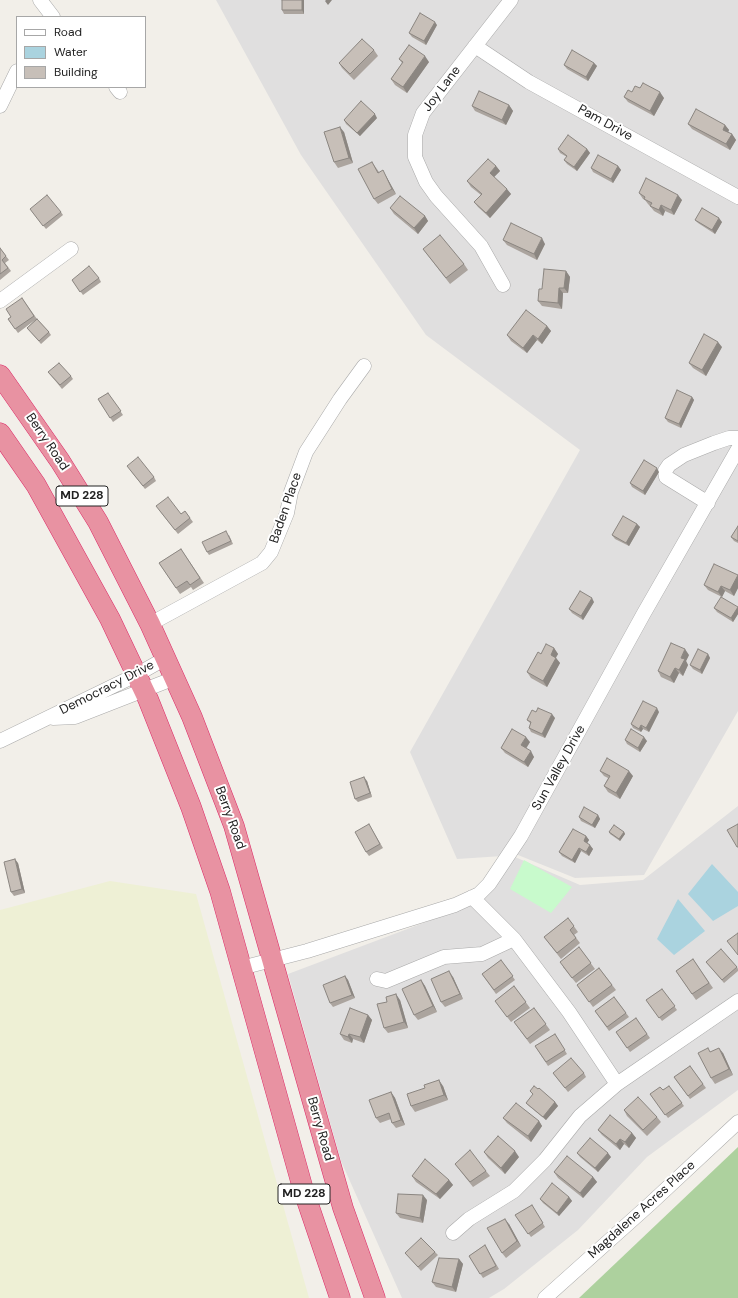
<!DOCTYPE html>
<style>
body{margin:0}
#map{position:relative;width:738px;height:1298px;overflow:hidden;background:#f2efe9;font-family:"DM Sans",sans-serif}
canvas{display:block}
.legend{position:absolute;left:16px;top:16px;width:130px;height:72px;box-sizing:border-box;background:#fff;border:1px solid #a7a7a7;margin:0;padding:5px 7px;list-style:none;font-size:12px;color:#222}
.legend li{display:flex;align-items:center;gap:8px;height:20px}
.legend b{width:20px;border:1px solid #a7a7a7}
</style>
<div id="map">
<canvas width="738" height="1298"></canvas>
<ul class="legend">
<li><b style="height:5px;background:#fff"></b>Road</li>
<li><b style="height:11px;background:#aad3df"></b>Water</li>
<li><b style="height:11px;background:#c7bfb8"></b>Building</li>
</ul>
</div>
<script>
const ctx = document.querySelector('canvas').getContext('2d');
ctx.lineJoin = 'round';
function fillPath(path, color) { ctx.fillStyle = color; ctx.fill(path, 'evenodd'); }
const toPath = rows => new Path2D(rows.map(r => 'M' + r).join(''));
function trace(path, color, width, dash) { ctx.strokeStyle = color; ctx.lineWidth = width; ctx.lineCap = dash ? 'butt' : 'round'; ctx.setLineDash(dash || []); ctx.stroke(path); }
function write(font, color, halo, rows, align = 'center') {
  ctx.font = font + ' "DM Sans",sans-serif'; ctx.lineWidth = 4; ctx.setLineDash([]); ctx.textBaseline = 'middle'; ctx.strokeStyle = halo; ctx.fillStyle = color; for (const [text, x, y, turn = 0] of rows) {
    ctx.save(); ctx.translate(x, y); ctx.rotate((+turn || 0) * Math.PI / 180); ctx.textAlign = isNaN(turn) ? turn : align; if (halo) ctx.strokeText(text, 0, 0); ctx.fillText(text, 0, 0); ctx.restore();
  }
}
fillPath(toPath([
 [216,0,738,0,738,711,644,875,575,878,518,855,457,859,410,752,580,450,426,335,301,155],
 [738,806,738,1090,647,1157,578,1230,504,1289,489,1298,402,1298,341,1161,288,974,471,905,495,885,515,857,580,885,643,880]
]), '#e0dfdf');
fillPath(toPath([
 [110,881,196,894,309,1298,0,1298,0,910]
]), '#eef0d5');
fillPath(toPath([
 [738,1147,738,1298,579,1298]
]), '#add19e');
fillPath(toPath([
 [524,860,572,887,551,913,510,889]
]), '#c8facc');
fillPath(toPath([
 [712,864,738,892,738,906,713,921,688,894],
 [678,899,705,931,674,955,657,939]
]), '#aad3df');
const minor = toPath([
 [40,0,53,17],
 [475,46,529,82,738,197],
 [116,87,120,92],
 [0,106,17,71],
 [503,285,481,246,436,196,426,182,415,157,415,135,423,113,511,0],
 [0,301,71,249],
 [708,503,666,477,665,471,669,465,684,455,714,443,729,438,738,438],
 [150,624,262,563,271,552,287,513,291,492,306,452,340,399,364,366],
 [53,718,75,717,175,678],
 [0,741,136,675,166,658],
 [472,897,514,939,569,1012,617,1084],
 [241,968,307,951,455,905,479,894,489,884,521,836,644,613,738,449],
 [377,979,386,981,444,957,482,954,514,939],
 [453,1233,469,1219,514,1191,545,1160,580,1116,617,1084,738,1001],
 [545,1298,650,1204,738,1122]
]);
const highway = toPath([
 [0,375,60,461,98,522,150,624,192,717,234,826,343,1208,375,1298],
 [0,433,36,485,110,619,148,699,191,807,220,891,303,1189,340,1298]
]);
trace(minor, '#a9a9a9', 15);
trace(highway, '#dc2a67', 21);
trace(minor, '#fff', 14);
trace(highway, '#e892a2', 20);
fillPath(toPath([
 [282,0,304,0,304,14,284,14,282,10],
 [437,25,426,45,412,37,409,33],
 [374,50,378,56,354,80,342,68,339,63],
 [399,59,429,62,407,93,395,85,391,79,402,63],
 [594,63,597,66,588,81,567,69,564,65],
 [640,88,664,98,654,116,628,102,624,97,632,92],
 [509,105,513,111,506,125,475,111,472,106],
 [377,118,360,136,346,124,344,120],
 [688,124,725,125,729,130,728,132,732,134,736,140,730,150,692,129],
 [344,132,353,163,338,168,334,162],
 [558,149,587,149,590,153,577,171,567,164,564,160,567,157,560,153],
 [372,162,379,172,386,176,396,194,378,204,374,199],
 [496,166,500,171,494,177,511,194,490,218,478,207,474,202,481,195,471,187,467,181],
 [618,166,621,170,613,183,593,172,591,168],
 [639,193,682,200,674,215,665,211,663,216,654,211,650,206,648,204,645,200,643,199],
 [390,208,425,216,428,221,418,234,394,214],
 [30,209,61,212,63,215,46,229],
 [695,220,722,222,715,234,698,223],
 [503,240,545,244,537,260,507,245],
 [0,248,9,260,5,263,11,271,0,280],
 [423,249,464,264,468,270,450,284],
 [566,271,570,277,568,293,563,293,562,309,542,306,538,301,542,289],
 [99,278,101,282,83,295,72,280],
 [22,298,37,319,49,332,51,335,41,344,27,328,35,320,18,333,8,319,11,317],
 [547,326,551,331,542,344,537,340,527,353,511,341,507,335],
 [722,347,706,376,693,368,689,363],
 [48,372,71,376,73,379,62,389],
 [108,393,123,415,113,422,98,399],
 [692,397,694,400,681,428,668,422,665,418],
 [130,470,154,477,156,481,145,489],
 [659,472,645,495,632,487,630,483],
 [159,510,181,514,185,511,193,522,178,534],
 [637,524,640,527,629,546,615,539,612,535],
 [738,526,738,543,734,541,731,537],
 [229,535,233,544,209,555,207,552],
 [181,549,204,583,193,590,191,587,180,594,159,563],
 [738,575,738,588,734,596,725,591,722,597,708,590,704,585],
 [594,602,583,620,572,613,569,609],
 [714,608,738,608,738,614,733,622,717,612],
 [554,648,558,654,556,658,560,663,547,687,531,678,527,672,541,654],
 [708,654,710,658,702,674,693,669,690,665],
 [689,655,686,661,688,665,683,676,679,673,674,683,661,677,658,671],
 [536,712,555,718,545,738,531,732,529,728,531,724,527,720],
 [659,712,649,732,643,729,641,732,633,728,631,724],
 [625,740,647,741,640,752,627,744],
 [530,742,526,749,534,757,528,767,505,753,501,748],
 [600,771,633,776,620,799,608,792,604,786,608,778,604,776],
 [367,781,372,797,358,802,355,799],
 [598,815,600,819,595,828,581,821,579,817],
 [369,824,383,848,369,856,366,852],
 [609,832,624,832,625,834,620,841,610,834],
 [586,836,589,840,587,843,593,849,589,856,581,851,575,863,562,856,559,852],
 [18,863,25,893,14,896,11,892],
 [568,918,578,932,574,935,580,943,561,959,544,937],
 [579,947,595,969,576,983,563,967],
 [693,959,713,988,696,1000,676,971],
 [501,960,515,980,496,994,482,974],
 [706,962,737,967,738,969,738,971,724,983],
 [599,968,616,990,593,1007,577,985],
 [345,976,348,980,355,998,333,1007,330,1003],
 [453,977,463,999,445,1007,441,1002],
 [421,980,425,986,437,1012,418,1020,414,1015],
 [514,986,530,1008,511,1022,495,1001],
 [662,989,677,1010,662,1021,646,1000],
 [614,997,629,1017,609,1031,595,1011],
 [400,1000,408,1028,388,1033,384,1028],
 [534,1008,550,1030,530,1044,514,1022],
 [368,1015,372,1020,364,1043,353,1039,352,1043,344,1040,340,1034],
 [636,1018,650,1038,630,1052,616,1032],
 [555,1034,567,1054,548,1066,535,1046],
 [723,1053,733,1075,715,1084,711,1078],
 [690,1066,706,1088,690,1099,674,1077],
 [553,1073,584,1073,586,1077,568,1092],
 [443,1086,448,1100,415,1112,411,1106,425,1088],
 [669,1086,684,1106,668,1118,650,1094,663,1090],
 [538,1089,555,1102,558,1106,546,1120,529,1106,526,1103,533,1095,530,1091],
 [391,1092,395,1098,405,1125,396,1128,392,1123,391,1119,380,1123,376,1118],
 [624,1110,657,1117,661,1122,647,1136,627,1116],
 [503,1118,539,1121,542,1126,531,1142,507,1123],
 [598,1130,632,1133,636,1138,629,1148,624,1144,620,1150,602,1135],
 [484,1152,519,1157,505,1174,488,1158],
 [577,1153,611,1157,598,1172,580,1157],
 [455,1164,486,1171,490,1176,473,1187],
 [554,1172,593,1177,597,1182,583,1198,558,1178],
 [412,1176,449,1180,453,1185,440,1199,416,1182],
 [569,1197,572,1201,559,1216,543,1203,540,1199],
 [427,1200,423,1223,400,1218,396,1213],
 [532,1205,545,1227,531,1237,515,1215],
 [509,1224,521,1246,506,1258,502,1253],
 [485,1245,499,1269,483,1278,469,1256],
 [435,1252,438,1255,421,1271,408,1256,405,1253],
 [459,1259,463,1264,456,1292,436,1287,432,1282]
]), '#aba49e');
fillPath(toPath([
 [302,0,304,0,304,14,302,10],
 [326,0,332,0,328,5,325,1],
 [435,22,437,25,426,45,424,41],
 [425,56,429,62,407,93,403,87],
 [594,63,597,66,588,81,586,77],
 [660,92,664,98,654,116,650,111],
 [509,105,513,111,506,125,502,120],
 [375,114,377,118,360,136,357,133],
 [725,125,729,130,727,135,723,130],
 [340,127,344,132,353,163,349,158],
 [732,134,736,140,730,150,726,144],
 [587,149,590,153,577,171,574,167],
 [496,166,500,171,493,178,490,173],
 [618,166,621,170,613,183,611,179],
 [383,170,386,176,396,194,392,189],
 [507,189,511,194,490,218,486,213],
 [678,195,682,200,674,215,671,210],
 [661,205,665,211,663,216,659,210],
 [425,216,428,221,418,234,414,228],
 [719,218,722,222,715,234,712,230],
 [542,238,545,244,537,260,534,254],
 [566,271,570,277,568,293,564,288],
 [559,288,563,293,562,309,558,303],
 [547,326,551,331,542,344,538,339],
 [533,335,537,340,527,353,523,348],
 [718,342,722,347,706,376,702,370],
 [692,397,694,400,681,428,679,424],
 [657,468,659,472,645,495,643,491],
 [637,524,640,527,629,546,626,543],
 [738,575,738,588,734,596,730,590],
 [721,586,725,591,722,597,718,592],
 [592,598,594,602,583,620,581,616],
 [738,607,738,614,733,622,731,618],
 [554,648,558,654,554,660,551,655],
 [685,649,689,655,686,661,688,665,683,676,679,670,681,658],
 [708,654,710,658,702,674,700,670],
 [556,658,560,663,547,687,543,681],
 [675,668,679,673,674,683,670,677],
 [657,708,659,712,649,732,646,728],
 [552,714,555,718,545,738,542,734],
 [641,725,643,729,641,732,639,729],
 [526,737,530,742,524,751,521,745],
 [644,737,647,741,640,752,638,748],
 [531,751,534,757,528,767,524,762],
 [629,771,633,776,620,799,616,793],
 [364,777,367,781,372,797,370,793],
 [598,815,600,819,595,828,592,825],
 [624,832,625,834,620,841,619,839],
 [586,836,589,840,586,845,584,841],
 [590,845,593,849,589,856,586,852],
 [579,848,581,851,575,863,572,860],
 [15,859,18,863,25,893,22,889],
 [449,971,453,977,463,999,460,994],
 [345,976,348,980,355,998,352,995],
 [421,980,425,986,437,1012,433,1006],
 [396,994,400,1000,408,1028,404,1022],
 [368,1015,372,1020,364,1043,360,1037],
 [349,1034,353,1039,352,1043,348,1037],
 [719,1048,723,1053,733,1075,729,1069],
 [439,1080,443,1086,448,1100,444,1095],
 [391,1092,395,1098,405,1125,401,1120],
 [555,1102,558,1106,546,1120,543,1117],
 [539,1121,542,1126,531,1142,528,1136],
 [632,1133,636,1138,629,1148,625,1142],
 [620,1139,624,1144,620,1150,616,1144],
 [515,1151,519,1157,505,1174,501,1168],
 [608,1153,611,1157,598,1172,595,1168],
 [593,1177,597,1182,583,1198,580,1193],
 [449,1180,453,1185,440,1199,436,1194],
 [423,1195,427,1200,423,1223,420,1218],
 [569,1197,572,1201,559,1216,557,1213],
 [505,1219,509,1224,521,1246,517,1241],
 [459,1259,463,1264,456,1292,452,1287]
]), '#8b8681');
const building = toPath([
 [282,0,302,0,302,10,282,10,282,0],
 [420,13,435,22,424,41,409,33,420,13],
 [362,39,374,50,350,74,339,63,362,39],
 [409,45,425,56,403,87,391,79,403,62,399,59,409,45],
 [572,50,594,63,586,77,564,65,572,50],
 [643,83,660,92,650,111,624,97,628,90,632,92,635,86,640,88,643,83],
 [479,91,509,105,502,120,472,106,479,91],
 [361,101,375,114,357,133,344,120,361,101],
 [696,109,725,125,723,130,732,134,726,144,688,124,696,109],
 [340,127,349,158,334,162,324,132,340,127],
 [568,135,587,149,574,167,564,160,567,156,558,149,568,135],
 [598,155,618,166,611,179,591,168,598,155],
 [488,159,496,166,490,173,507,189,486,213,474,202,482,194,467,181,488,159],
 [372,162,378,173,383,170,392,189,374,199,358,169,372,162],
 [646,178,678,195,671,210,661,205,659,210,650,206,652,203,644,199,645,197,639,193,646,178],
 [47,195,61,212,43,226,30,209,47,195],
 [400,196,425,216,414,228,390,208,400,196],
 [702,208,719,218,712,230,695,220,702,208],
 [511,223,542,238,534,254,503,240,511,223],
 [440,235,464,264,446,278,423,249,440,235],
 [0,248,6,256,2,260,8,268,0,274,0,248],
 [89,266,99,278,80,292,72,280,89,266],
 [544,269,566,271,564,288,559,288,558,303,538,301,539,289,542,289,544,269],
 [22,298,34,316,15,329,8,319,11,317,6,309,22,298],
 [526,310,547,326,538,339,533,335,523,348,507,335,526,310],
 [37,319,49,332,39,341,27,328,37,319],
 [704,334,718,342,702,370,689,363,704,334],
 [59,363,71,376,60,385,48,372,59,363],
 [677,390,692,397,679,424,665,418,677,390],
 [108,393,121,411,110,418,98,399,108,393],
 [138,457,154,477,143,486,127,466,138,457],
 [644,460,657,468,643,491,630,483,644,460],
 [168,497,181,514,185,511,190,518,175,530,156,506,168,497],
 [623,516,637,524,626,543,612,535,623,516],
 [738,526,738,541,731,537,738,526],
 [226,531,231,541,207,552,202,542,226,531],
 [181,549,200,578,190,585,187,581,176,588,159,563,181,549],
 [714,564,738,575,730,590,721,586,718,592,704,585,714,564],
 [580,591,592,598,581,616,569,609,580,591],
 [721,597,738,607,731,618,714,608,721,597],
 [671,643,685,649,681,658,685,659,679,670,675,668,670,677,658,671,671,643],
 [546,644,554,648,551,655,556,658,543,681,527,672,538,652,541,654,546,644],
 [698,649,708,654,700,670,690,665,698,649],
 [643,701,657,708,646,728,641,725,639,729,631,724,643,701],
 [538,708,552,714,542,734,529,728,531,722,527,720,532,710,536,712,538,708],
 [512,729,526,737,521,745,531,751,524,762,501,748,512,729],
 [631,729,644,737,638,748,625,740,631,729],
 [607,758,629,771,616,793,604,786,610,776,600,771,607,758],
 [364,777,370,793,355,799,350,782,364,777],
 [584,807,598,815,592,825,579,817,584,807],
 [369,824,380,844,366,852,355,832,369,824],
 [738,824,738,847,737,847,727,830,738,824],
 [614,825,624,832,619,839,609,832,614,825],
 [573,829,586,836,584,841,590,845,586,852,579,848,572,860,559,852,573,829],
 [15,859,22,889,11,892,4,862,15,859],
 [568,918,574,926,570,930,576,938,557,953,544,937,568,918],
 [738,933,738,955,727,941,738,933],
 [579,947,591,963,572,978,560,962,579,947],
 [721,949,737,967,722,980,706,962,721,949],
 [693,959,709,983,692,994,676,971,693,959],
 [501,960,513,976,494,990,482,974,501,960],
 [599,968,612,985,589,1002,577,985,599,968],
 [449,971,460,994,441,1002,431,979,449,971],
 [345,976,352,995,330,1003,323,985,345,976],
 [421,980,433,1006,414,1015,402,989,421,980],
 [514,986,526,1002,507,1017,495,1001,514,986],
 [662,989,675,1006,659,1018,646,1000,662,989],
 [396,994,404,1022,384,1028,377,1004,387,1002,386,997,396,994],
 [614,997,626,1013,607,1027,595,1011,614,997],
 [350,1008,368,1015,360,1037,349,1034,348,1037,340,1034,350,1008],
 [534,1008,546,1024,527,1039,514,1022,534,1008],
 [636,1018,647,1034,627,1048,616,1032,636,1018],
 [555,1034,565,1050,546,1062,535,1046,555,1034],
 [708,1048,710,1052,719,1048,729,1069,711,1078,698,1053,708,1048],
 [571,1058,584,1073,565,1088,553,1073,571,1058],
 [690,1066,703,1084,688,1096,674,1077,690,1066],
 [439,1080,444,1095,411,1106,407,1094,425,1088,424,1085,439,1080],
 [534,1086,538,1089,539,1088,555,1102,543,1117,526,1103,533,1094,530,1091,534,1086],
 [669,1086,682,1103,665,1115,650,1094,660,1087,663,1090,669,1086],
 [391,1092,401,1120,392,1123,389,1113,376,1118,369,1100,391,1092],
 [638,1097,657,1117,643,1130,624,1110,638,1097],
 [516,1103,539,1121,528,1136,503,1118,516,1103],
 [610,1115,632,1133,625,1142,620,1139,616,1144,598,1130,610,1115],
 [498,1136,515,1151,501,1168,484,1152,498,1136],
 [590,1138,608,1153,595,1168,577,1153,590,1138],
 [470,1150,486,1171,470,1182,455,1164,470,1150],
 [567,1156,593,1177,580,1193,554,1172,567,1156],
 [425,1159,449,1180,436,1194,412,1176,425,1159],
 [552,1183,569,1197,557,1213,540,1199,552,1183],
 [398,1194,423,1195,420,1218,396,1213,398,1194],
 [532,1205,543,1223,528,1234,515,1215,532,1205],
 [505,1219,517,1241,502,1253,487,1228,505,1219],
 [421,1238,435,1252,418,1267,405,1253,421,1238],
 [485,1245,496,1266,480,1274,469,1256,485,1245],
 [439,1258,459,1259,452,1287,432,1282,439,1258]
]);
fillPath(building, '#c7bfb8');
trace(building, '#8b8681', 1);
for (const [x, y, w] of [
 [82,496,52],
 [304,1194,52]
]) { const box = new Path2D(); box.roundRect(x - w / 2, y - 10, w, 20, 3); ctx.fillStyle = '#fff'; ctx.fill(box); trace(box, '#222', 1); }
write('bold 12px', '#222', null, [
 ["MD 228",82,496],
 ["MD 228",304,1194]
]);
write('13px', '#222', '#fff', [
 ["Joy Lane",442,89,-53],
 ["Pam Drive",605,123,29],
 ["Berry Road",47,442,56],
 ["Baden Place",286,508,-71],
 ["Democracy Drive",107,688,-27],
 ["Sun Valley Drive",559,768,-61],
 ["Berry Road",230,818,70],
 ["Berry Road",320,1129,74],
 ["Magdalene Acres Place",642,1210,-42]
]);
</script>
